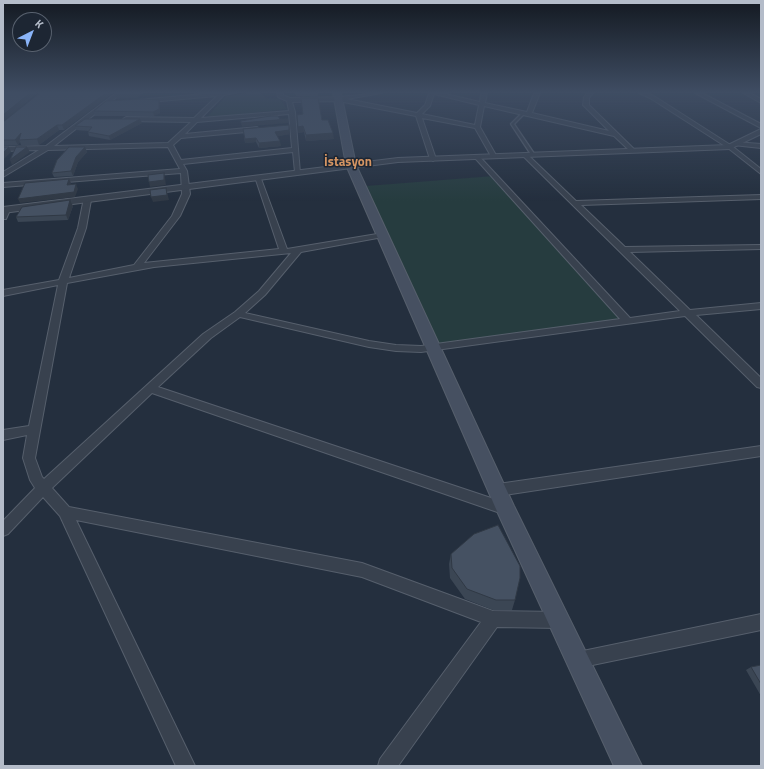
<!DOCTYPE html>
<meta charset="utf-8">
<style>
body{margin:0}
#map{position:relative;width:764px;height:769px;overflow:hidden;background:#242f3e;font-family:"Titillium Web",sans-serif}
canvas{display:block}
.frame{position:absolute;inset:0;border:4px solid #b4bcc9;pointer-events:none}
.north{position:absolute;left:12px;top:12px;width:40px;height:40px;box-sizing:border-box;background:#1d2633;border:1px solid #59626f;border-radius:50%;rotate:42deg;font-size:11px;font-weight:700;line-height:16px;text-align:center;color:#b4bcc9}
.north::after{content:'';display:block;margin:auto;width:14px;height:18px;background:#8ab4f8;clip-path:polygon(50% 0,100% 100%,50% 72%,0 100%)}
</style>
<div id="map">
<canvas width="764" height="769"></canvas>
<div class="frame"></div>
<div class="north">K</div>
</div>
<script>
const ctx = document.querySelector('canvas').getContext('2d');
ctx.lineJoin = 'round';
function fillPath(path, color) { ctx.fillStyle = color; ctx.fill(path, 'evenodd'); }
const toPath = rows => new Path2D(rows.map(r => 'M' + r).join(''));
function trace(path, color, width, dash) { ctx.strokeStyle = color; ctx.lineWidth = width; ctx.lineCap = dash ? 'butt' : 'round'; ctx.setLineDash(dash || []); ctx.stroke(path); }
function write(font, color, halo, rows, align = 'center') {
  ctx.font = font + ' "Titillium Web",sans-serif'; ctx.lineWidth = 3; ctx.setLineDash([]); ctx.textBaseline = 'middle'; ctx.strokeStyle = halo; ctx.fillStyle = color; for (const [text, x, y, turn = 0] of rows) {
    ctx.save(); ctx.translate(x, y); ctx.rotate((+turn || 0) * Math.PI / 180); ctx.textAlign = isNaN(turn) ? turn : align; if (halo) ctx.strokeText(text, 0, 0); ctx.fillText(text, 0, 0); ctx.restore();
  }
}
fillPath(toPath([
 [249,93,261,93,266,98,280,99,287,109,218,117,208,116,226,96],
 [494,176,627,321,434,349,366,186]
]), '#263c3f');
const service = toPath([
 [523,112,525,113,514,124,535,155,533,156,532,156,511,124,523,112]
]);
const minor = toPath([
 [116,93,122,93,54,146,168,143,191,122,126,121,123,119,126,117,194,118,217,96,139,103,137,100,214,93,236,93,224,95,201,118,289,111,287,101,278,97,277,93,283,93,283,95,290,98,338,97,382,93,347,99,417,113,425,105,429,93,442,93,480,102,481,93,487,93,485,103,527,112,534,93,540,93,532,113,609,131,583,105,584,97,587,93,593,93,589,98,589,105,635,150,635,152,631,152,614,136,484,106,480,127,497,157,496,158,492,158,475,128,422,118,436,159,433,161,430,159,416,116,338,101,292,102,295,112,300,173,295,172,293,152,183,164,187,171,190,194,180,216,144,263,279,249,255,177,260,176,287,249,383,233,387,235,383,237,301,252,265,295,245,313,369,341,396,345,421,346,620,319,475,158,475,156,479,156,630,318,680,311,524,157,524,155,528,155,576,201,761,195,761,199,581,205,625,247,761,245,761,249,630,252,690,310,761,303,761,309,696,315,761,378,761,388,757,387,685,316,421,352,396,351,369,347,240,317,211,338,158,387,506,503,511,505,513,509,511,513,506,515,152,393,52,488,69,507,362,563,493,611,559,612,565,614,567,620,565,626,559,628,497,627,398,766,378,766,380,759,481,622,362,577,76,520,195,766,176,766,60,516,43,497,8,534,3,536,3,521,35,488,30,480,23,458,27,435,3,440,3,430,29,426,58,285,3,296,3,290,59,280,78,228,84,198,91,200,86,228,69,278,134,265,172,216,182,194,181,173,3,187,3,183,180,169,168,147,48,150,3,177,3,172,39,150,3,151,3,147,46,146,116,93],
 [434,94,479,105,475,125,422,114,430,106,434,94],
 [289,114,292,148,181,160,173,145,181,138,257,131,260,129,257,127,185,134,197,122,289,114],
 [291,253,259,291,235,312,203,334,44,479,42,477,35,458,67,283,154,267,291,253],
 [639,93,647,93,654,96,732,146,761,169,761,174,728,148,650,98,639,93],
 [695,93,702,93,761,124,761,128,695,93],
 [743,93,750,93,761,99,761,103,743,93],
 [735,142,761,144,761,148,733,145,732,144,735,142],
 [6,208,10,210,6,219,3,219,3,209,6,208],
 [761,446,761,456,498,496,493,494,491,490,493,486,498,484,761,446],
 [761,614,761,630,578,668,572,666,570,660,572,654,578,652,761,614]
]);
const tertiary = toPath([
 [761,129,761,134,730,149,398,162,3,213,3,207,398,158,728,145,761,129]
]);
const secondary = toPath([
 [333,93,341,93,356,165,514,506,642,766,614,766,496,509,346,165,333,93]
]);
trace(service, '#565f6c', 2.5);
trace(minor, '#565f6c', 2);
trace(tertiary, '#565f6c', 2);
trace(secondary, '#565f6c', 2);
fillPath(service, '#38414e');
fillPath(minor, '#38414e');
fillPath(tertiary, '#38414e');
fillPath(secondary, '#465061');
fillPath(toPath([
 [40,93,113,93,64,130,59,130,39,145,21,145,20,142,18,145,3,146,3,122],
 [295,93,318,93,318,96,296,96],
 [160,104,160,113,154,116,95,116,94,111],
 [303,114,322,120,334,139,306,141,304,132,298,133],
 [140,119,142,123,110,140,89,136,88,132,89,131,76,130,75,126],
 [243,129,290,134,277,136,281,146,259,148,256,142,245,143],
 [85,147,87,152,78,162,73,176,54,177,52,173],
 [70,200,73,206,68,220,18,222,16,217],
 [451,554,515,600,512,610,493,610,465,599,450,578,449,564],
 [761,665,761,696,746,670,751,667]
]), '#3b4654');
fillPath(toPath([
 [30,93,38,93,3,122,3,115],
 [106,93,113,93,64,130,62,125],
 [132,93,143,93,137,98,117,99,115,94],
 [159,100,160,104,160,113,154,116,153,112],
 [140,119,142,123,110,140,109,136],
 [288,119,288,123,242,127,241,123],
 [57,125,59,130,39,145,37,139],
 [289,125,290,134,275,137,275,132],
 [303,126,304,132,298,133,298,127],
 [21,133,19,140,20,142,18,145,15,140],
 [333,133,334,139,306,141,306,135],
 [256,138,256,142,245,143,245,139],
 [280,141,281,146,259,148,259,143],
 [9,147,11,152,3,160,3,153],
 [27,147,30,152,12,165,10,160],
 [85,147,87,152,78,162,73,176,71,171,76,157],
 [164,173,165,178,166,185,150,187,149,182],
 [69,179,71,183,69,189,67,185],
 [76,184,78,189,75,197,20,203,18,199],
 [166,188,169,200,153,202,151,197],
 [70,200,73,206,68,220,66,215]
]), '#303945');
const building = toPath([
 [3,93,30,93,3,115,3,93],
 [40,93,106,93,62,125,57,125,37,139,19,140,21,133,15,140,3,140,3,122,40,93],
 [117,93,132,93,115,94,117,93],
 [301,98,318,98,322,120,328,120,333,133,306,135,303,126,298,127,297,115,303,114,301,98],
 [143,99,159,100,159,109,153,112,94,111,106,101,143,99],
 [270,116,278,116,280,119,288,119,241,123,241,121,270,116],
 [85,119,140,119,109,136,88,132,92,127,75,126,85,119],
 [289,125,289,130,275,132,280,141,259,143,256,138,245,139,243,129,289,125],
 [3,147,9,147,3,153,3,147],
 [16,147,27,147,10,160,16,147],
 [69,147,85,147,76,157,71,171,52,173,57,160,69,147],
 [164,173,164,180,149,182,148,175,164,173],
 [69,179,67,185,76,184,74,192,18,199,25,183,69,179],
 [166,188,167,195,151,197,150,190,166,188],
 [70,200,66,215,16,217,22,207,70,200],
 [498,525,520,566,520,578,515,600,496,600,467,589,452,568,451,554,474,534,498,525],
 [761,665,761,684,751,667,761,665]
]);
fillPath(building, '#455162');
trace(building, '#303945', 1);
const sky = ctx.createLinearGradient(0, 0, 0, 201);
sky.addColorStop(0, '#141a22');
sky.addColorStop(0.46, '#3f4d63');
sky.addColorStop(1, '#3f4d6300');
ctx.fillStyle = sky;
ctx.fillRect(0, 0, 764, 201);
write('bold 13px', '#d59563', '#1d2633', [
 ["İstasyon",348,163]
]);
</script>
